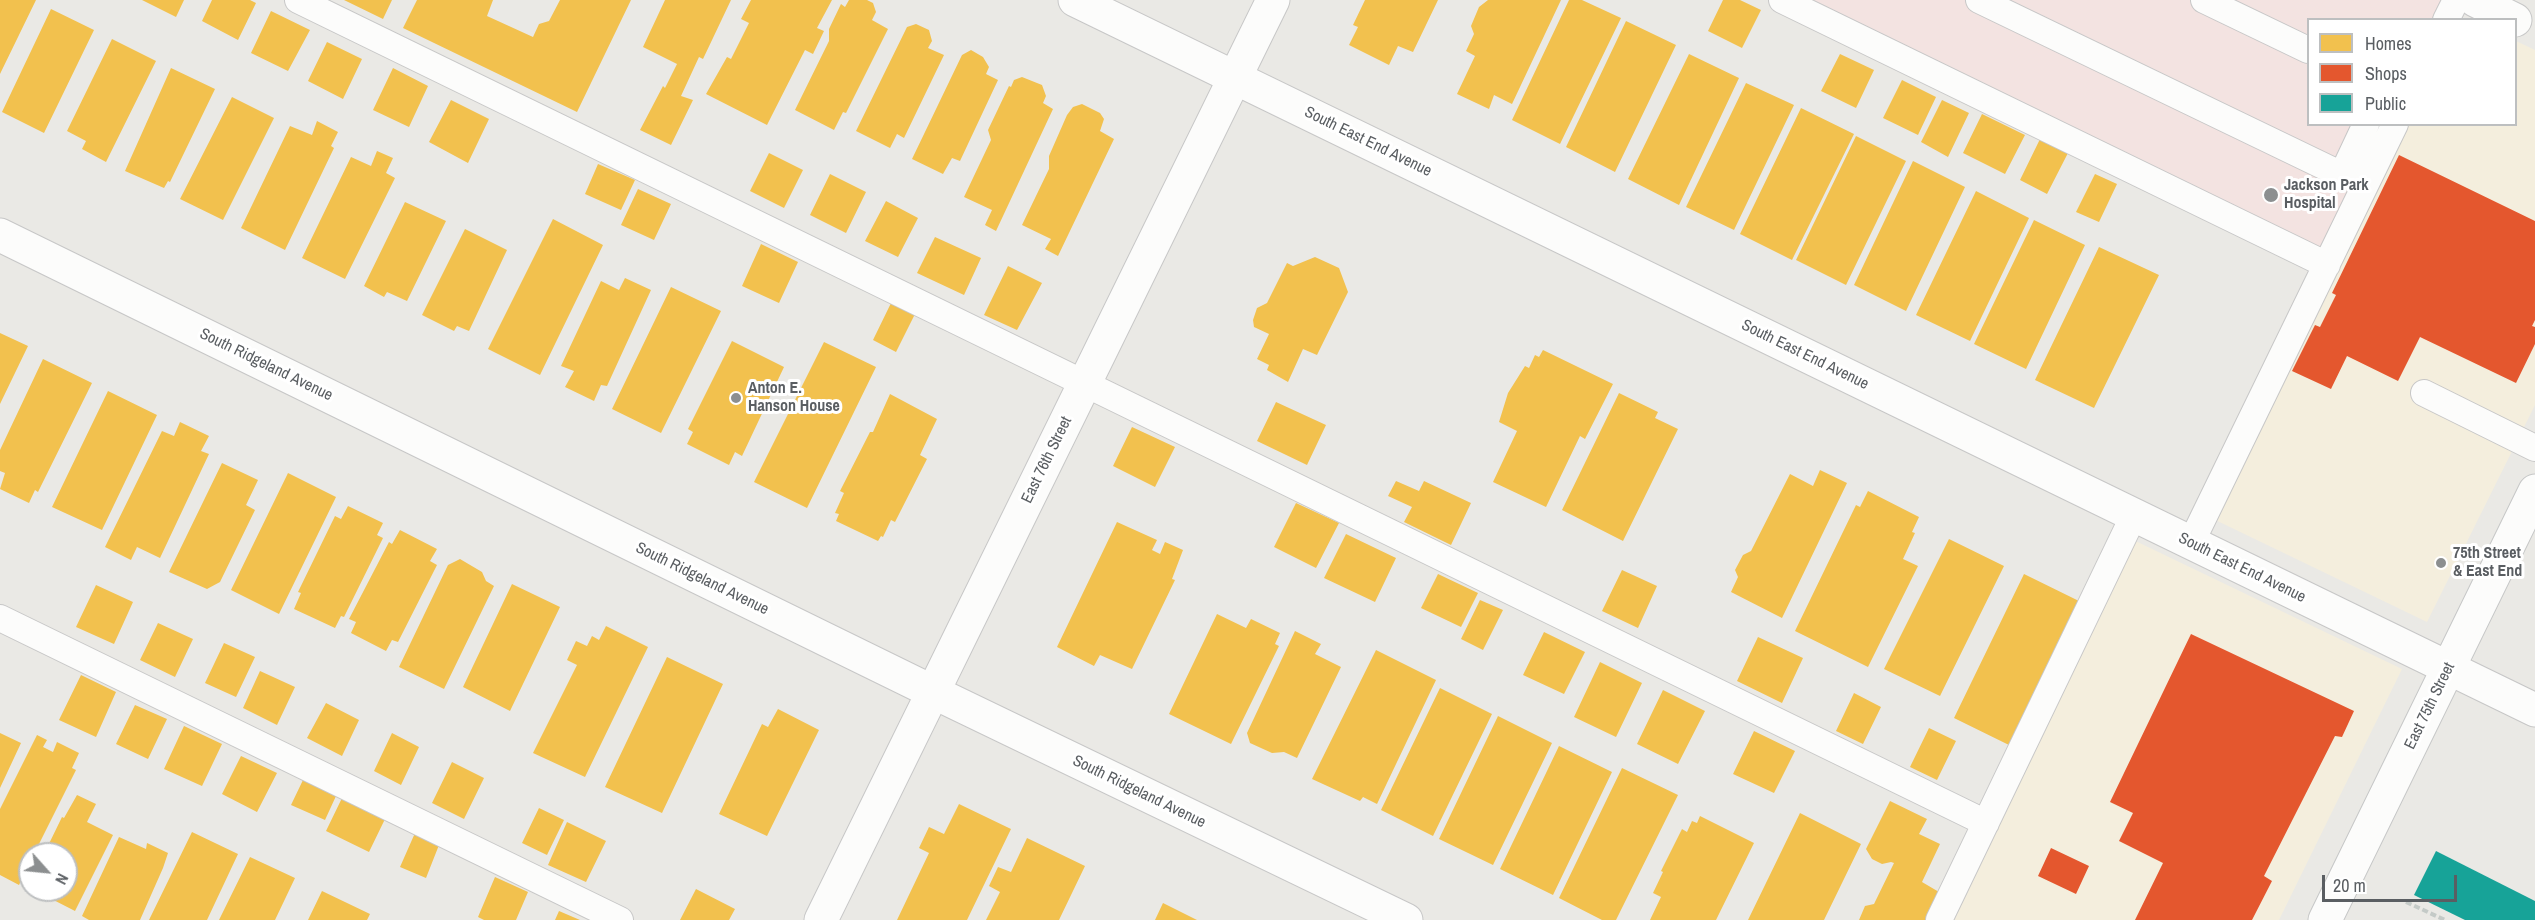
<!DOCTYPE html>
<style>
body{margin:0}
#map{position:relative;width:2535px;height:920px;overflow:hidden;background:#eae9e5;font-family:"Archivo Narrow",sans-serif}
canvas{display:block}
.legend{position:absolute;left:2307px;top:18px;width:210px;height:108px;box-sizing:border-box;background:#fff;border:2px solid #bdbfc0;margin:0;padding:8px 10px;list-style:none;font-size:18px;color:#5a5e62}
.legend li{display:flex;align-items:center;gap:12px;height:30px}
.legend b{width:30px;border:2px solid #bdbfc0}
.north{position:absolute;left:18px;top:842px;width:60px;height:60px;box-sizing:border-box;background:#fff;border:2px solid #bdbfc0;border-radius:50%;rotate:117deg;font-size:16px;font-weight:700;line-height:24px;text-align:center;color:#5a5e62}
.north::after{content:'';display:block;margin:auto;width:21px;height:27px;background:#8c8f90;clip-path:polygon(50% 0,100% 100%,50% 72%,0 100%)}
.scale{position:absolute;left:2322px;top:875px;width:135px;height:27px;box-sizing:border-box;border:3px solid #5a5e62;border-top:0;padding-left:8px;font-size:18px;line-height:21px;white-space:nowrap;color:#5a5e62;-webkit-text-stroke:4px #fff;paint-order:stroke}
</style>
<div id="map">
<canvas width="2535" height="920"></canvas>
<ul class="legend">
<li><b style="height:16px;background:#f2c14e"></b>Homes</li>
<li><b style="height:16px;background:#e4572e"></b>Shops</li>
<li><b style="height:16px;background:#17a398"></b>Public</li>
</ul>
<div class="north">N</div>
<div class="scale">20 m</div>
</div>
<script>
const ctx = document.querySelector('canvas').getContext('2d');
ctx.lineJoin = 'round';
function fillPath(path, color) { ctx.fillStyle = color; ctx.fill(path, 'evenodd'); }
const toPath = rows => new Path2D(rows.map(r => 'M' + r).join(''));
function trace(path, color, width, dash) { ctx.strokeStyle = color; ctx.lineWidth = width; ctx.lineCap = dash ? 'butt' : 'round'; ctx.setLineDash(dash || []); ctx.stroke(path); }
function write(font, color, halo, rows, align = 'center') {
  ctx.font = font + ' "Archivo Narrow",sans-serif'; ctx.lineWidth = 6; ctx.setLineDash([]); ctx.textBaseline = 'middle'; ctx.strokeStyle = halo; ctx.fillStyle = color; for (const [text, x, y, turn = 0] of rows) {
    ctx.save(); ctx.translate(x, y); ctx.rotate((+turn || 0) * Math.PI / 180); ctx.textAlign = isNaN(turn) ? turn : align; if (halo) ctx.strokeText(text, 0, 0); ctx.fillText(text, 0, 0); ctx.restore();
  }
}
fillPath(toPath([
 [2516,41,2535,50,2535,405,2427,622,2205,515,2395,125,2516,124],
 [2123,535,2402,669,2279,920,1939,920]
]), '#f4eedd');
fillPath(toPath([
 [1782,0,2456,0,2446,19,2308,20,2308,124,2395,125,2327,265]
]), '#f3e3e1');
fillPath(toPath([
 [0,0,36,0,0,74],
 [142,0,184,0,176,17],
 [212,0,250,0,256,3,238,40,202,21],
 [344,0,392,0,383,19],
 [417,0,493,0,487,16,533,37,539,24,549,21,560,0,631,0,577,112,403,28],
 [665,0,731,0,703,59,699,57,681,96,693,100,671,145,640,130,663,86,665,88,677,64,643,47],
 [751,0,832,0,817,28,824,31,813,54,805,50,767,125,706,94,727,57,731,59,749,23,741,19],
 [849,0,867,0,873,3,876,12,872,20,888,29,846,113,843,112,834,130,795,110,829,41,829,29,841,4,845,7],
 [1365,0,1438,0,1413,52,1398,46,1389,65,1349,45,1358,27,1353,25],
 [1488,0,1561,0,1512,104,1494,95,1489,109,1457,94,1475,56,1466,51,1474,34,1471,26,1479,7],
 [1569,0,1582,0,1621,18,1560,144,1512,120],
 [1723,0,1740,0,1761,10,1742,48,1708,31],
 [51,9,94,30,44,133,2,112],
 [271,11,310,30,288,71,251,53],
 [1626,21,1676,45,1615,172,1566,147],
 [916,24,929,30,932,41,928,48,944,55,904,138,897,134,890,148,856,131,907,27],
 [112,39,156,61,106,162,82,149,86,141,67,131],
 [327,42,362,59,343,99,308,81],
 [971,50,983,57,989,67,986,74,998,80,960,161,952,158,943,174,912,159,962,55],
 [1689,54,1739,78,1679,205,1628,179],
 [1840,54,1874,70,1856,108,1821,91],
 [171,68,215,89,170,182,168,181,164,188,125,171],
 [393,68,428,86,409,127,373,110],
 [1022,77,1042,85,1046,96,1043,103,1053,109,996,231,985,225,992,210,964,197,991,140,988,130,1009,86,1011,87,1014,80],
 [1902,80,1936,97,1918,135,1883,118],
 [1746,83,1794,105,1734,230,1686,207],
 [232,97,274,118,223,220,180,199],
 [451,100,489,119,468,163,429,142],
 [1942,100,1969,113,1948,157,1921,142],
 [1082,104,1100,113,1104,119,1100,131,1114,139,1058,256,1045,249,1051,239,1022,225,1049,169,1049,156,1067,115,1073,107],
 [1801,108,1854,134,1792,260,1740,234],
 [1982,114,2025,135,2005,174,1963,153],
 [317,121,338,132,331,146,334,148,285,250,241,228,290,126,312,135],
 [1856,136,1906,161,1846,285,1796,260],
 [2041,137,2069,151,2047,194,2020,180],
 [377,151,393,158,386,173,395,178,345,279,302,258,351,157,371,166],
 [769,153,803,170,784,208,750,191],
 [1913,161,1965,187,1906,311,1854,285],
 [598,164,635,180,621,210,585,194],
 [830,174,866,192,846,233,810,215],
 [2095,174,2117,184,2099,222,2076,212],
 [638,189,671,204,654,240,621,225],
 [1976,191,2029,218,1970,341,1916,315],
 [886,201,918,218,898,257,865,241],
 [405,202,446,221,407,301,387,292,384,297,364,286],
 [553,219,603,245,540,375,488,349],
 [2034,220,2085,245,2026,369,1974,344],
 [465,229,507,250,469,331,457,326,454,331,422,315],
 [935,237,981,258,964,295,917,273],
 [761,244,798,262,779,303,742,286],
 [2099,247,2159,275,2094,408,2035,380],
 [1315,257,1339,268,1348,292,1317,355,1303,349,1288,382,1267,370,1269,365,1257,359,1269,334,1254,327,1253,320,1257,308,1267,303,1287,263,1293,266],
 [1008,266,1042,283,1017,330,984,315],
 [625,278,651,290,607,386,601,385,594,401,565,387,574,371,561,366,601,281,619,290],
 [671,287,721,311,661,433,612,409],
 [892,301,915,314,896,352,873,340],
 [0,333,28,346,0,404],
 [732,341,784,367,742,456,735,452,729,465,687,444,693,432,688,429],
 [824,342,876,367,807,508,754,482],
 [1543,350,1613,384,1585,439,1580,436,1546,507,1493,482,1517,431,1499,422,1508,393,1525,366,1529,368,1535,355,1539,357],
 [43,359,92,383,38,492,35,490,29,503,0,489,5,473,0,471,0,450],
 [108,391,157,415,102,530,52,507],
 [1619,393,1658,412,1655,418,1678,429,1623,541,1562,510],
 [890,394,937,419,920,455,927,459,895,522,891,520,883,537,881,536,878,541,836,521,839,514,835,513,844,493,840,491,870,432,873,432],
 [1276,402,1326,425,1307,465,1257,441],
 [180,422,209,436,201,451,209,454,160,558,137,547,131,560,105,547,162,431,174,436],
 [1132,427,1175,447,1155,487,1113,466],
 [222,463,258,480,246,505,255,510,220,582,207,589,169,572],
 [1820,470,1847,483,1782,618,1731,592,1738,577,1735,570,1743,555,1751,551,1790,474,1813,486],
 [288,473,336,497,279,614,231,590],
 [1396,481,1419,491,1424,481,1471,503,1451,545,1404,522,1412,507,1388,496],
 [1868,491,1919,517,1912,532,1915,533,1903,559,1918,566,1868,667,1795,631,1856,505,1860,507],
 [1296,503,1339,523,1316,568,1274,547],
 [348,506,383,523,377,535,383,538,344,617,341,616,335,628,294,609,301,593,298,592,335,516,341,519],
 [1117,522,1157,540,1152,550,1160,554,1165,542,1183,550,1172,579,1175,580,1132,669,1100,655,1094,666,1057,647],
 [400,530,437,549,430,561,437,565,398,642,392,640,386,651,351,633,356,622,349,619,389,542,392,544],
 [1346,534,1396,558,1375,602,1324,578],
 [1949,539,2004,566,1940,696,1884,669],
 [460,559,482,572,486,581,494,586,444,689,399,667,448,565],
 [1622,570,1657,586,1638,628,1602,611],
 [1438,574,1478,593,1461,627,1421,608],
 [2024,574,2081,602,2011,746,1954,718],
 [512,584,560,607,510,711,463,687],
 [96,585,133,602,114,644,76,627],
 [1480,600,1503,610,1483,650,1461,639],
 [1217,614,1246,628,1251,619,1280,633,1275,644,1279,646,1231,744,1169,714],
 [158,623,193,639,175,677,140,660],
 [606,626,648,647,585,777,533,753,577,665,567,660,576,641,587,646,592,636,599,640],
 [1295,631,1321,644,1315,654,1341,667,1297,758,1284,752,1272,753,1250,743,1247,733],
 [1544,632,1585,652,1564,694,1523,675],
 [1758,637,1803,658,1782,703,1737,681],
 [224,643,255,657,236,697,205,683],
 [1376,650,1436,680,1377,804,1363,797,1360,801,1312,779],
 [667,657,723,684,662,813,605,787],
 [1600,662,1642,683,1616,737,1574,717],
 [260,671,295,687,277,725,243,708],
 [81,675,116,692,96,737,59,720],
 [1440,688,1492,714,1433,836,1381,810],
 [1663,690,1705,711,1678,764,1637,744],
 [1854,693,1881,707,1863,744,1836,731],
 [326,703,359,720,342,756,307,738],
 [135,705,167,719,148,759,116,744],
 [778,709,819,730,767,836,719,814,762,724,768,727],
 [1498,716,1552,743,1493,865,1439,839],
 [184,726,222,744,202,786,164,769],
 [1929,728,1956,741,1937,780,1910,767],
 [1754,731,1795,751,1774,793,1733,774],
 [0,733,21,743,0,788],
 [392,733,419,747,401,785,374,771],
 [37,735,47,740,43,747,53,752,57,742,79,753,72,768,76,770,34,854,30,854,30,862,19,885,0,875,0,809],
 [1559,746,1612,772,1553,895,1500,869],
 [241,756,277,773,257,812,222,794],
 [452,762,484,778,464,819,432,803],
 [1622,768,1678,795,1616,920,1602,920,1559,898],
 [303,780,336,796,325,820,291,805],
 [77,795,96,804,87,822,113,835,75,911,34,890,66,890,66,854,44,854,62,817,64,818],
 [342,798,385,819,369,852,326,831],
 [1890,801,1927,819,1919,834,1940,844,1922,882,1939,892,1925,920,1859,920,1865,906,1874,904,1894,863,1891,862,1882,864,1872,859,1866,849],
 [959,804,1011,829,967,920,897,920,929,853,919,848,929,827,944,834],
 [539,808,564,820,547,855,522,843],
 [1800,813,1861,844,1824,920,1748,920],
 [1700,816,1754,843,1716,920,1650,920,1661,897,1653,893,1663,872,1661,871,1682,829,1687,832,1692,821,1697,823],
 [567,822,606,841,586,882,548,865],
 [192,832,238,854,207,920,149,920],
 [415,833,439,845,426,878,400,867],
 [119,837,146,849,147,843,168,853,163,868,140,920,89,920,82,916],
 [1027,838,1085,866,1059,920,986,920,1000,892,989,886,998,867,1011,872],
 [250,857,295,878,275,920,219,920],
 [495,877,528,892,516,920,484,920,478,917],
 [696,889,735,909,729,920,680,920],
 [322,891,370,914,367,920,308,920],
 [1163,903,1197,920,1155,920],
 [559,911,580,920,555,920]
]), '#f2c14e');
fillPath(toPath([
 [2399,155,2535,221,2535,320,2532,326,2535,327,2535,344,2516,383,2420,337,2398,381,2347,356,2331,389,2292,371,2315,325,2320,327,2336,295,2332,293],
 [2191,634,2354,711,2342,737,2335,736,2264,876,2272,881,2252,920,2135,920,2163,863,2119,841,2133,813,2110,802],
 [2051,848,2089,866,2076,894,2038,876]
]), '#e4572e');
fillPath(toPath([
 [2436,851,2535,901,2535,920,2465,920,2414,895]
]), '#17a398');
const service = toPath([
 [298,0,1986,823],
 [1782,0,2327,265],
 [1979,0,2342,175,2366,124],
 [2204,0,2308,50],
 [2446,20,2456,0],
 [2424,393,2535,448],
 [2191,543,2395,124],
 [0,618,620,920],
 [1939,920,2134,515]
]);
const minor = toPath([
 [1075,0,2535,710],
 [2475,0,2515,20],
 [0,235,933,692,1406,920]
]);
const tertiary = toPath([
 [821,920,1273,0]
]);
const secondary = toPath([
 [2325,920,2535,491]
]);
trace(service, '#c7c7c7', 28);
trace(minor, '#c7c7c7', 35);
trace(tertiary, '#c7c7c7', 35);
trace(secondary, '#c6c7c7', 35);
trace(toPath([
 [2406,902,2445,920]
]), '#c4cac7', 4, [6, 3]);
trace(service, '#fcfcfb', 26);
trace(minor, '#fcfcfb', 33);
trace(tertiary, '#fcfcfb', 33);
trace(secondary, '#fcfcfb', 33);
for (const [x, y, r, color] of [
 [2271,195,8,"#8c8f90"],
 [736,398,6,"#8c8f90"],
 [2441,563,6,"#8c8f90"]
]) { const dot = new Path2D(); dot.arc(x, y, r, 0, 2 * Math.PI); ctx.fillStyle = color; ctx.fill(dot); trace(dot, '#fff', 2); }
write('16px', '#5a5e62', '#fff', [
 ["South East End Avenue",1368,142,26],
 ["South East End Avenue",1805,355,26],
 ["South Ridgeland Avenue",266,365,26],
 ["East 76th Street",1047,460,-64],
 ["South East End Avenue",2242,568,26],
 ["South Ridgeland Avenue",702,579,26],
 ["East 75th Street",2430,706,-64],
 ["South Ridgeland Avenue",1139,792,26]
]);
write('bold 16px', '#5a5e62', '#fff', [
 ["Jackson Park",2284,186],
 ["Hospital",2284,204],
 ["Anton E.",748,389],
 ["Hanson House",748,407],
 ["75th Street",2453,554],
 ["& East End",2453,572]
], 'left');
</script>
